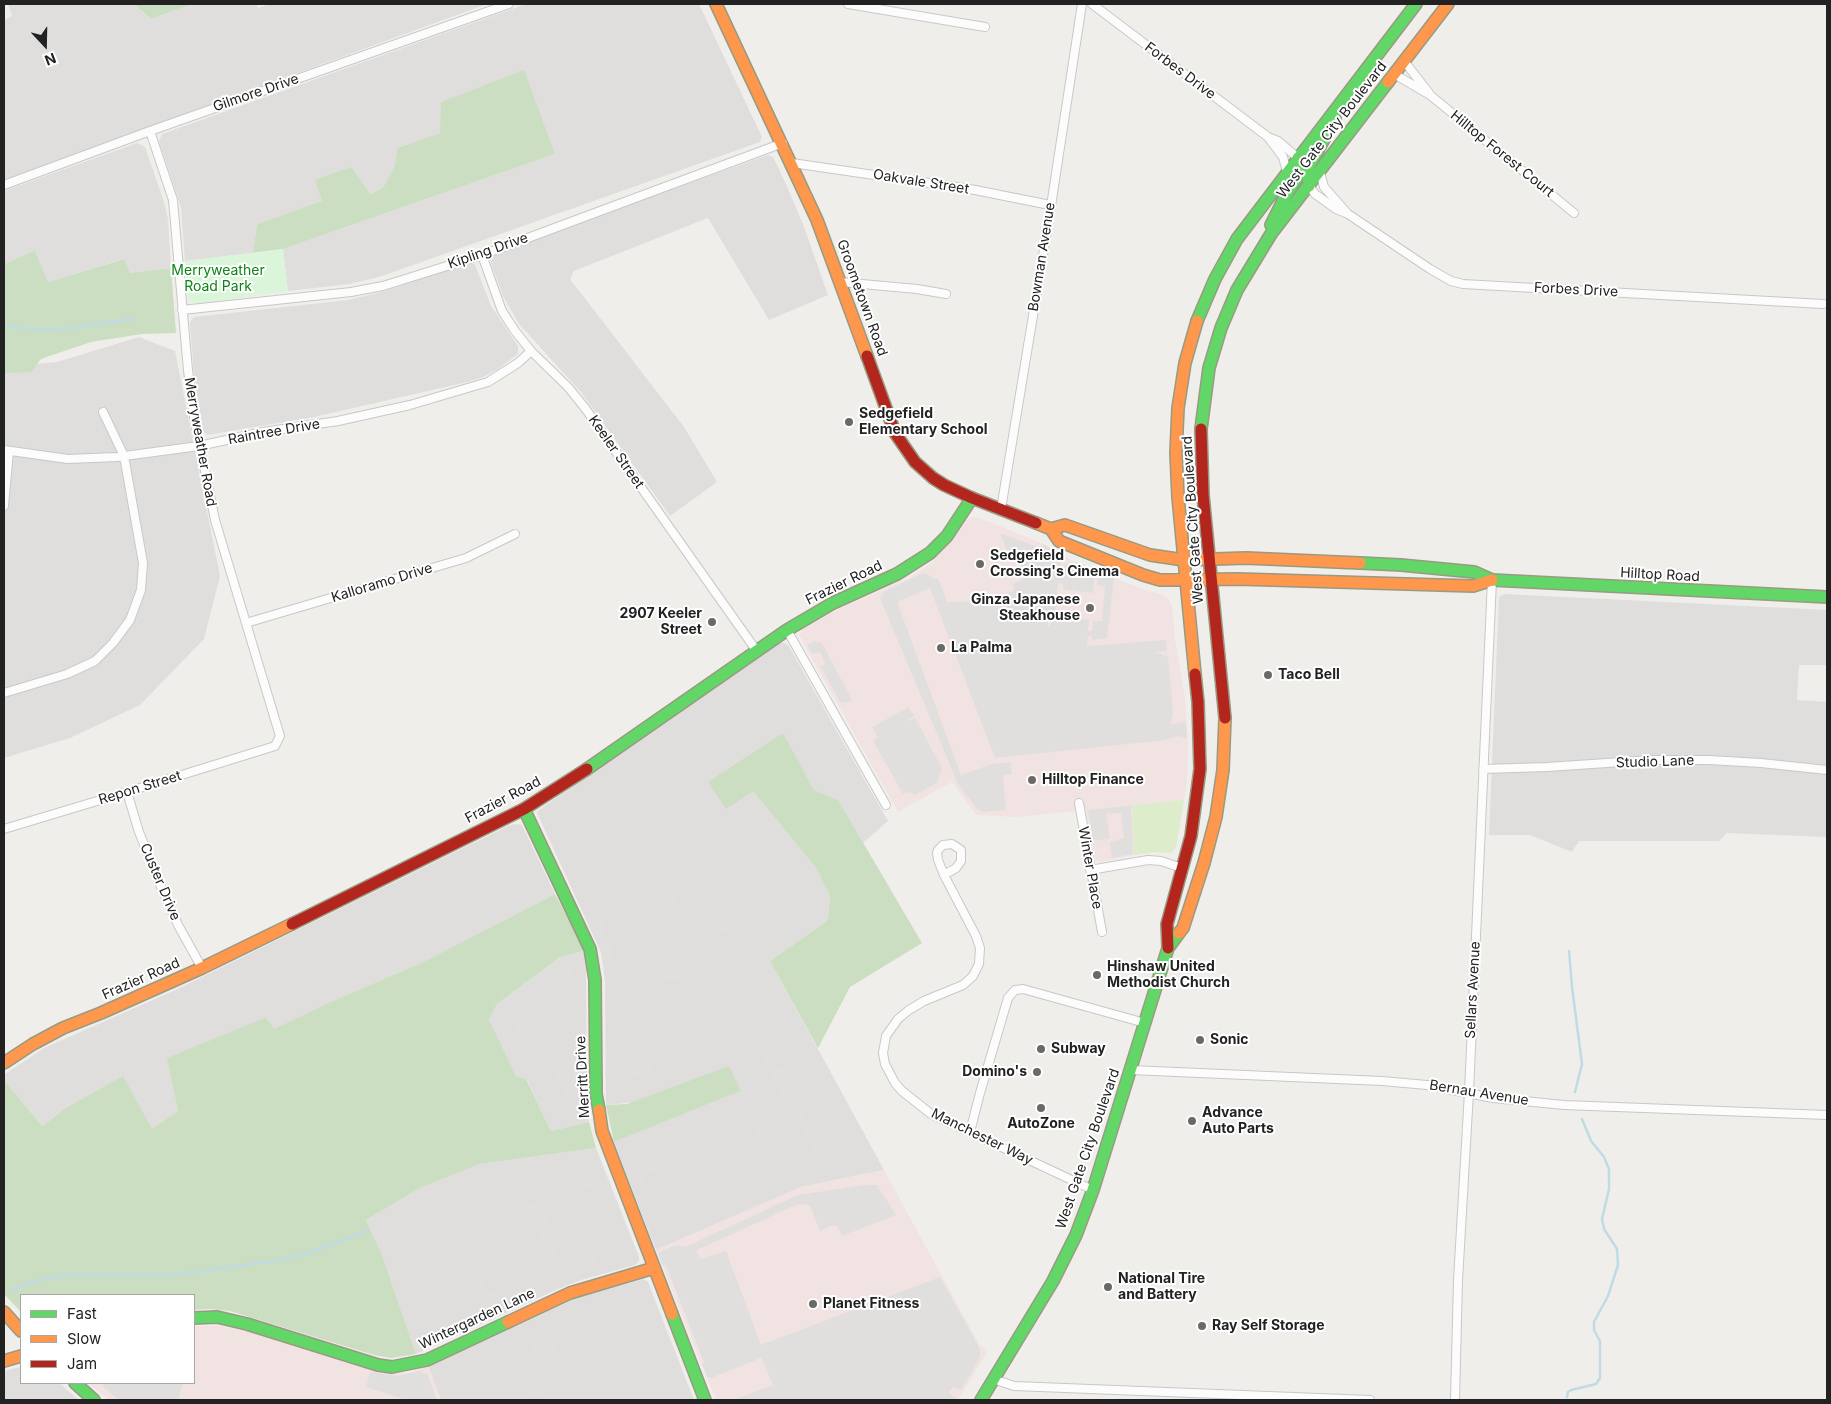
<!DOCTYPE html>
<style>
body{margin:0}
#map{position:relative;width:1831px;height:1404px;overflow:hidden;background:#f0eeeb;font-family:Inter,sans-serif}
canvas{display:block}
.frame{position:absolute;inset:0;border:5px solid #222;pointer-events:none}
.legend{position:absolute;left:20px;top:1294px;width:175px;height:90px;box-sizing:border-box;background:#fff;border:1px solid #a7a7a7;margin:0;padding:6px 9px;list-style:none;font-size:15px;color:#222}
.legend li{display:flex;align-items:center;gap:10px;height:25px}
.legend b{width:25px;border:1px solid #a7a7a7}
.north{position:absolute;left:20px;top:20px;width:50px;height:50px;-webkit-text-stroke:4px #fff;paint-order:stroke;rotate:159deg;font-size:14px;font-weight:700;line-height:20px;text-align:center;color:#222}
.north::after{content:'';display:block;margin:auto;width:18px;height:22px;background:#222;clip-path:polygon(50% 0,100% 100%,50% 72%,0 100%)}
</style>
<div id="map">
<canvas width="1831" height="1404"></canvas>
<div class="frame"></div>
<ul class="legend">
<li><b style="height:6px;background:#63d668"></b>Fast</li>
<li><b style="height:6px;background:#ff974d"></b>Slow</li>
<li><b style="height:6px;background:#b3261e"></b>Jam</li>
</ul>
<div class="north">N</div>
</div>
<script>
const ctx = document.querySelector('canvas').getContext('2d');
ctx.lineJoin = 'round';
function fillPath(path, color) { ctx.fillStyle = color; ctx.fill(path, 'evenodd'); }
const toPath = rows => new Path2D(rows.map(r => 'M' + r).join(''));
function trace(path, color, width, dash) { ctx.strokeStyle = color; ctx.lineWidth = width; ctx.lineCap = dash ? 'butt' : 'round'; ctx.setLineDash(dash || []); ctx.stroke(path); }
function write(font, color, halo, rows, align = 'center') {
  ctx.font = font + ' Inter,sans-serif'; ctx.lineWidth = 4; ctx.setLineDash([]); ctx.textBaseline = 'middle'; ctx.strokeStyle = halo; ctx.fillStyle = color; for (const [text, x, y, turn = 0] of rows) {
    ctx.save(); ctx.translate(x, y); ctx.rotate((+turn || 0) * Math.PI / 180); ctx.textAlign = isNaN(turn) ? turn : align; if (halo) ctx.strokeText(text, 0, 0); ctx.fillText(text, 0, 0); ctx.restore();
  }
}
fillPath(toPath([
 [8,4,134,4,151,19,192,4,256,4,258,8,270,4,487,4,4,180,4,20,12,16],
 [526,4,699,4,762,137,760,142,382,276,350,284,288,291,283,249,555,154,440,133,397,148,396,166,383,188,370,194,316,180,323,201,257,224,253,253,185,261,181,207,159,141,162,134],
 [137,143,145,147,164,202,168,219,171,268,130,273,123,259,48,282,35,252,4,264,4,191],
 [768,155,773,157,785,182,803,224,828,295,769,320,708,218,574,271,570,279,684,427,717,482,670,516,581,392,519,324,503,296,490,260,490,257,492,254],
 [470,262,475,265,491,306,518,346,518,354,498,369,483,377,467,382,314,417,207,435,203,431,194,376,190,322,194,317,348,300,386,291],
 [139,337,175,351,220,576,204,639,140,705,70,738,4,758,4,367,57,362],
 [1504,594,1827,610,1827,665,1799,665,1797,700,1827,702,1827,837,1727,833,1719,841,1579,841,1572,852,1530,835,1489,835,1499,597],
 [780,643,784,643,788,645,888,821,863,843,838,800,814,790,782,733,753,791,816,868,830,896,828,920,770,961,884,1170,801,1187,656,1250,614,1142,741,1091,606,1105,605,980,601,952,537,813,539,810],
 [517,824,522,825,555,894,423,962,333,1001,274,1030,266,1017,168,1058,178,1111,152,1130,66,1108,42,1126,4,1080,4,1075,44,1048,180,988,510,825],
 [583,951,586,969,587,1106,589,1122,551,1131,527,1080,516,1076,489,1019,497,1004,560,957],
 [596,1148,639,1257,639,1261,635,1265,581,1280,558,1289,416,1354,382,1255,366,1220,420,1188,480,1164],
 [644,1279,648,1282,694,1400,441,1400,428,1366,577,1298],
 [21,1367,21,1383,59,1383,79,1400,4,1400,4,1371]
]), '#dfdedc');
fillPath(toPath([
 [972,517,985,520,1041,543,1073,561,1140,588,1165,596,1169,600,1172,606,1175,639,1185,698,1188,746,1187,780,1184,800,1132,805,1134,855,1100,862,1095,859,1086,810,1016,817,976,815,952,782,898,812,799,635,803,629,831,613,909,578,930,564,952,542,966,521],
 [884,1170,979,1344,988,1351,958,1400,716,1400,656,1250,801,1187],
 [194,1326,217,1326,244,1330,369,1370,382,1373,410,1373,428,1366,441,1400,109,1400,88,1383,194,1383]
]), '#f1e3e1');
fillPath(toPath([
 [1184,800,1176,848,1170,853,1157,852,1134,855,1132,805]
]), '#ddeccb');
fillPath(toPath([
 [134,4,192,4,151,19],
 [524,70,555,154,283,249,253,253,257,224,322,201,315,180,351,167,370,194,383,188,395,166,397,148,440,133,441,102],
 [35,251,48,282,124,259,130,273,171,268,176,333,142,334,91,342,41,359,31,372,4,373,4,264],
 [783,733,814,790,838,800,922,943,850,987,818,1048,770,961,828,920,830,896,816,868,753,791,726,809,708,782],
 [555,894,581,943,583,951,560,957,497,1004,489,1019,516,1076,526,1079,551,1131,589,1122,596,1148,480,1164,420,1188,366,1220,382,1255,416,1354,391,1358,374,1355,230,1311,208,1309,194,1310,194,1295,21,1295,21,1312,4,1294,4,1080,42,1126,66,1108,123,1076,152,1129,178,1111,167,1058,266,1017,274,1029,333,1001,423,962],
 [729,1066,741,1091,614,1142,606,1105,627,1104]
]), '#cbdec1');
fillPath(toPath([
 [283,249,288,291,195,304,188,298,185,261]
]), '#daf5da');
fillPath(toPath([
 [1000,533,1037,547,1037,561,1041,560,1043,544,1054,550,1054,562,1061,559,1059,577,1065,576,1065,564,1073,565,1076,562,1086,566,1086,570,1095,573,1093,593,1063,589,1063,584,1058,583,1055,617,1048,620,1048,627,1056,617,1089,620,1088,631,1092,631,1093,621,1102,621,1105,588,1104,586,1097,585,1098,574,1103,573,1114,578,1107,638,1092,640,1092,636,1088,636,1087,646,1166,640,1167,651,1155,652,1168,657,1173,712,1171,725,1186,721,1187,739,1179,736,1165,740,995,758,930,588,897,602,961,775,992,764,1011,762,1012,774,1003,775,1006,810,982,812,977,809,958,784,880,598,885,591,924,573,935,579,938,578,947,602,988,601,1015,590,1013,584,1025,578,1015,552,1008,553],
 [815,641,822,643,852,700,846,703,840,702,820,665,824,666,825,664,821,654,819,652,812,654,807,645],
 [909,707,914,716,908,720,910,721,915,718,942,768,937,783,915,795,907,792,903,794,873,741,878,738,872,727],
 [1131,806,1133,854,1112,858,1110,842,1124,838,1121,813,1106,814,1110,838,1093,841,1088,810],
 [760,840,773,847,778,854,764,875,757,872,747,871,739,872,727,879,720,875,720,872,713,867,719,860,731,867,746,862,754,863,755,860,750,856],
 [668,884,681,893,660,924,654,922,654,926,658,928,654,935,652,934,649,941,638,937,640,931,608,919,605,920,603,927,613,952,614,966,617,966,618,960,630,960,631,966,638,969,695,964,697,978,635,983,635,977,613,975,605,972,601,949,585,914,596,911,609,911,612,903,642,913,640,920,643,922],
 [706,909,714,912,723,922,745,928,755,925,763,915,790,932,788,938,785,946,781,946,776,951,771,948,774,940,762,932,740,936,721,932,712,938,710,947,697,946,699,938,694,934,690,936,686,928,689,926,692,917,696,913],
 [568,959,581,988,586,990,586,1001,571,1001,570,1003,572,1008,559,1015,556,1010,552,1010,528,1021,527,1024,533,1037,527,1039,523,1034,518,1036,511,1020,571,991,572,989,571,986,564,989,557,973,563,970,560,963],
 [763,1027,773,1044,768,1047,768,1049,778,1068,780,1069,785,1066,795,1085,790,1090,795,1100,802,1098,809,1109,803,1112,803,1115,812,1131,819,1128,825,1139,819,1144,820,1149,825,1151,826,1155,815,1163,818,1169,807,1177,797,1165,811,1155,812,1148,797,1121,791,1119,786,1122,788,1129,765,1142,762,1136,758,1136,755,1129,758,1126,755,1120,780,1107,784,1111,787,1110,788,1106,760,1055,753,1057,743,1038],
 [647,1048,654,1070,617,1083,613,1076,605,1075,606,1066,632,1060,634,1059,633,1053],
 [570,1055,572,1061,587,1060,587,1071,581,1074,580,1078,582,1081,586,1083,587,1094,569,1103,554,1071,559,1068,556,1062],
 [694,1141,701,1156,702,1163,666,1177,664,1172,662,1170,646,1174,643,1178,645,1183,635,1187,633,1182,630,1181,626,1170,654,1165,658,1161,656,1156],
 [594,1169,600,1179,608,1178,612,1188,609,1189,610,1196,603,1197,602,1191,597,1186,585,1189,580,1176],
 [864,1185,877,1185,896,1215,842,1236,838,1227,833,1225,820,1231,810,1206,803,1204,796,1205,697,1250,700,1259,726,1251,761,1345,940,1277,980,1349,980,1357,961,1390,953,1387,948,1392,957,1399,956,1400,733,1400,773,1385,764,1363,761,1358,711,1378,707,1377,702,1364,704,1362,666,1265,663,1266,658,1253,676,1245,684,1247,694,1243,798,1195],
 [524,1203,536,1205,546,1214,555,1230,550,1233,550,1238,562,1263,567,1264,594,1251,599,1266,573,1278,569,1271,566,1273,567,1277,553,1283,549,1274,554,1272,553,1267,532,1221,525,1217,514,1221,516,1228,480,1244,476,1238,455,1245,433,1246,429,1235,448,1224,453,1233,449,1237,453,1240,514,1211,517,1204],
 [456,1271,459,1275,468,1273,478,1275,489,1293,498,1290,504,1304,496,1307,498,1315,490,1319,472,1281,469,1282,471,1288,439,1302,430,1282],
 [547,1333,552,1340,556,1342,550,1400,526,1400,532,1340,535,1340,538,1337],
 [626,1341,670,1375,655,1394,611,1360],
 [422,1370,423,1374,427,1373,437,1400,406,1400,366,1387,370,1372,398,1376],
 [105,1383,183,1383,178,1400,119,1400,102,1386]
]), '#e0dfde');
trace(toPath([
 [4,325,32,330,59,330,132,319],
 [1569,951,1572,987,1582,1064,1575,1092],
 [11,1291,35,1281,68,1275,173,1275,273,1261,306,1254,367,1231],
 [1567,1397,1568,1392,1571,1390,1596,1384,1600,1378,1600,1341,1594,1330,1594,1322,1608,1296,1618,1265,1617,1249,1604,1229,1602,1219,1609,1189,1609,1169,1604,1157,1591,1141,1582,1119]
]), '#bfdbe3', 2.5);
const street = toPath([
 [848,4,985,27],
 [1092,4,1268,137,1278,141,1298,158],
 [1404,61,1429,93],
 [1394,74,1430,95,1574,213],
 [1268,137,1283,157,1287,172],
 [792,163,970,189,1050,205],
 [1320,172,1324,187,1347,213],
 [4,185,150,131,509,4],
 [1309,186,1315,194,1336,209,1348,214,1430,269,1451,281,1463,284,1823,304],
 [482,255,502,311,515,331,531,351,568,387,585,408,756,650],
 [840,282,917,289,946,294],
 [182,310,351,292,383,286,482,255,783,143],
 [4,450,68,459,117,457,199,446,263,432,338,421,410,405,488,382,518,363,531,351],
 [4,506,9,451],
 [1001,509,1049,219,1082,4],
 [246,623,466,558,515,534],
 [787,630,886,805],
 [4,693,67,674,95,661,113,643,130,620,141,590,143,563,124,456,103,412],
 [1483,769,1547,767,1652,760,1709,760,1761,763,1827,770],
 [127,792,139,832,161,887,178,925,202,968],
 [1079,803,1102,932],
 [4,829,127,792,275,746,280,736,215,520,194,417,188,370,173,200,150,131],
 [1090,870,1148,860,1161,861,1182,868],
 [944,875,956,868,961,861,961,850,952,844,943,845,938,850,937,853,938,860,944,875,976,936,980,948,979,964,973,976,963,985,924,1001,909,1010,898,1019,886,1036,883,1053,885,1064,895,1083,902,1091,931,1114,1093,1190],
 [1131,1070,1382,1081,1427,1085,1493,1098,1564,1105,1827,1115],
 [970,1132,980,1093,1008,998,1015,990,1023,989,1145,1023],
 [993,1379,1014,1386,1370,1400],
 [1455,1400,1458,1280,1469,1092,1492,580]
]);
const fast = toPath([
 [1309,186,1308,168,1335,119],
 [1271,225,1286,195,1297,178,1299,169,1298,158],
 [1197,321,1215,279,1237,239,1416,4],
 [1201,429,1209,368,1221,328,1237,290,1271,234,1388,82],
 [1360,563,1401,565,1474,572,1492,580,1827,597],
 [587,769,787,630,833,603,897,574,930,553,947,536,972,498],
 [524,809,590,949,595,980,596,1094,599,1110],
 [672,1314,705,1400],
 [194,1318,217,1317,247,1324,378,1365,392,1367,427,1360,508,1322],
 [75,1383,94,1400],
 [981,1400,1053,1281,1076,1235,1093,1190,1168,948,1179,933]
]);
const slow = toPath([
 [716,4,817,220,867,356],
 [1388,82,1448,4],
 [1036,523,1051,529,1059,541,1143,575,1160,580,1238,579,1473,586,1492,580],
 [1051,529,1065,525,1150,555,1184,560,1246,558,1360,563],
 [1195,674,1178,497,1176,453,1178,408,1185,363,1197,321],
 [1179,933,1183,928,1204,863,1216,817,1223,770,1225,718],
 [4,1063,33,1044,63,1028,101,1013,202,968,292,924],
 [599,1110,602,1131,672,1314],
 [4,1312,21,1331],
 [508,1322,570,1293,654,1268],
 [4,1361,21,1356]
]);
const jam = toPath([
 [867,356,895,433,915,462,933,478,944,485,972,498,1036,523],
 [1201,429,1203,495,1225,718],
 [292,924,524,809,587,769],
 [1168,948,1167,924,1191,836,1200,769,1198,702,1195,674]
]);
trace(street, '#c9c8c7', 10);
trace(fast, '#999a82', 14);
trace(slow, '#999a82', 14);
trace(jam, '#999a82', 14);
trace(street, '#fdfcfc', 8);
trace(fast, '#63d668', 11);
trace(slow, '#ff974d', 11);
trace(jam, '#b3261e', 11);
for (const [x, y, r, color] of [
 [849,422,5,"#6a6968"],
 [980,564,5,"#6a6968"],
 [1090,608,5,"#6a6968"],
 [712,622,5,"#6a6968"],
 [941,648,5,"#6a6968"],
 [1268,675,5,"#6a6968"],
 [1032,780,5,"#6a6968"],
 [1097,975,5,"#6a6968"],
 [1200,1040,5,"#6a6968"],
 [1041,1049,5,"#6a6968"],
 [1037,1072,5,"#6a6968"],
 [1041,1108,5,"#6a6968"],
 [1192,1121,5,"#6a6968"],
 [1108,1287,5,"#6a6968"],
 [813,1304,5,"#6a6968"],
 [1202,1326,5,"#6a6968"]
]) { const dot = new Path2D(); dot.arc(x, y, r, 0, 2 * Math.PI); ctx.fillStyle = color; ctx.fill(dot); trace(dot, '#fff', 2); }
write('14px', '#222', '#fff', [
 ["Forbes Drive",1180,71,37],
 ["Gilmore Drive",256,93,-19],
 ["West Gate City Boulevard",1332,130,-52],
 ["Hilltop Forest Court",1502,154,39],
 ["Oakvale Street",921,182,9],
 ["Kipling Drive",488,251,-19],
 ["Bowman Avenue",1042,257,-81],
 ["Forbes Drive",1576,290,3],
 ["Groometown Road",862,298,70],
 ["Raintree Drive",274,432,-10],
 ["Merryweather Road",200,442,80],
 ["Keeler Street",616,452,55],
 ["West Gate City Boulevard",1193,520,-94],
 ["Hilltop Road",1660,575,3],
 ["Kalloramo Drive",382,583,-17],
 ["Frazier Road",844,583,-26],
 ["Studio Lane",1655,762,-2],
 ["Repon Street",140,788,-17],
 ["Frazier Road",503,800,-28],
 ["Winter Place",1090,868,80],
 ["Custer Drive",160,882,67],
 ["Frazier Road",141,979,-24],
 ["Sellars Avenue",1473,990,-87],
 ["Merritt Drive",583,1077,-93],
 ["Bernau Avenue",1479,1093,9],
 ["Manchester Way",982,1137,26],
 ["West Gate City Boulevard",1088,1149,-71],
 ["Wintergarden Lane",477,1319,-25]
]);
write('14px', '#0c8416', '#fff', [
 ["Merryweather",218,271],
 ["Road Park",218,287]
]);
write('bold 14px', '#222', '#fff', [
 ["Sedgefield",859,414],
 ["Elementary School",859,430],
 ["Sedgefield",990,556],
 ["Crossing's Cinema",990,572],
 ["Ginza Japanese",1080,600,"right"],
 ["Steakhouse",1080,616,"right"],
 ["2907 Keeler",702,614,"right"],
 ["Street",702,630,"right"],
 ["La Palma",951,648],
 ["Taco Bell",1278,675],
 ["Hilltop Finance",1042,780],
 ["Hinshaw United",1107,967],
 ["Methodist Church",1107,983],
 ["Sonic",1210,1040],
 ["Subway",1051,1049],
 ["Domino's",1027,1072,"right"],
 ["Advance",1202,1113],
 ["Auto Parts",1202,1129],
 ["AutoZone",1041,1124,"center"],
 ["National Tire",1118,1279],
 ["and Battery",1118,1295],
 ["Planet Fitness",823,1304],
 ["Ray Self Storage",1212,1326]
], 'left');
</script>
